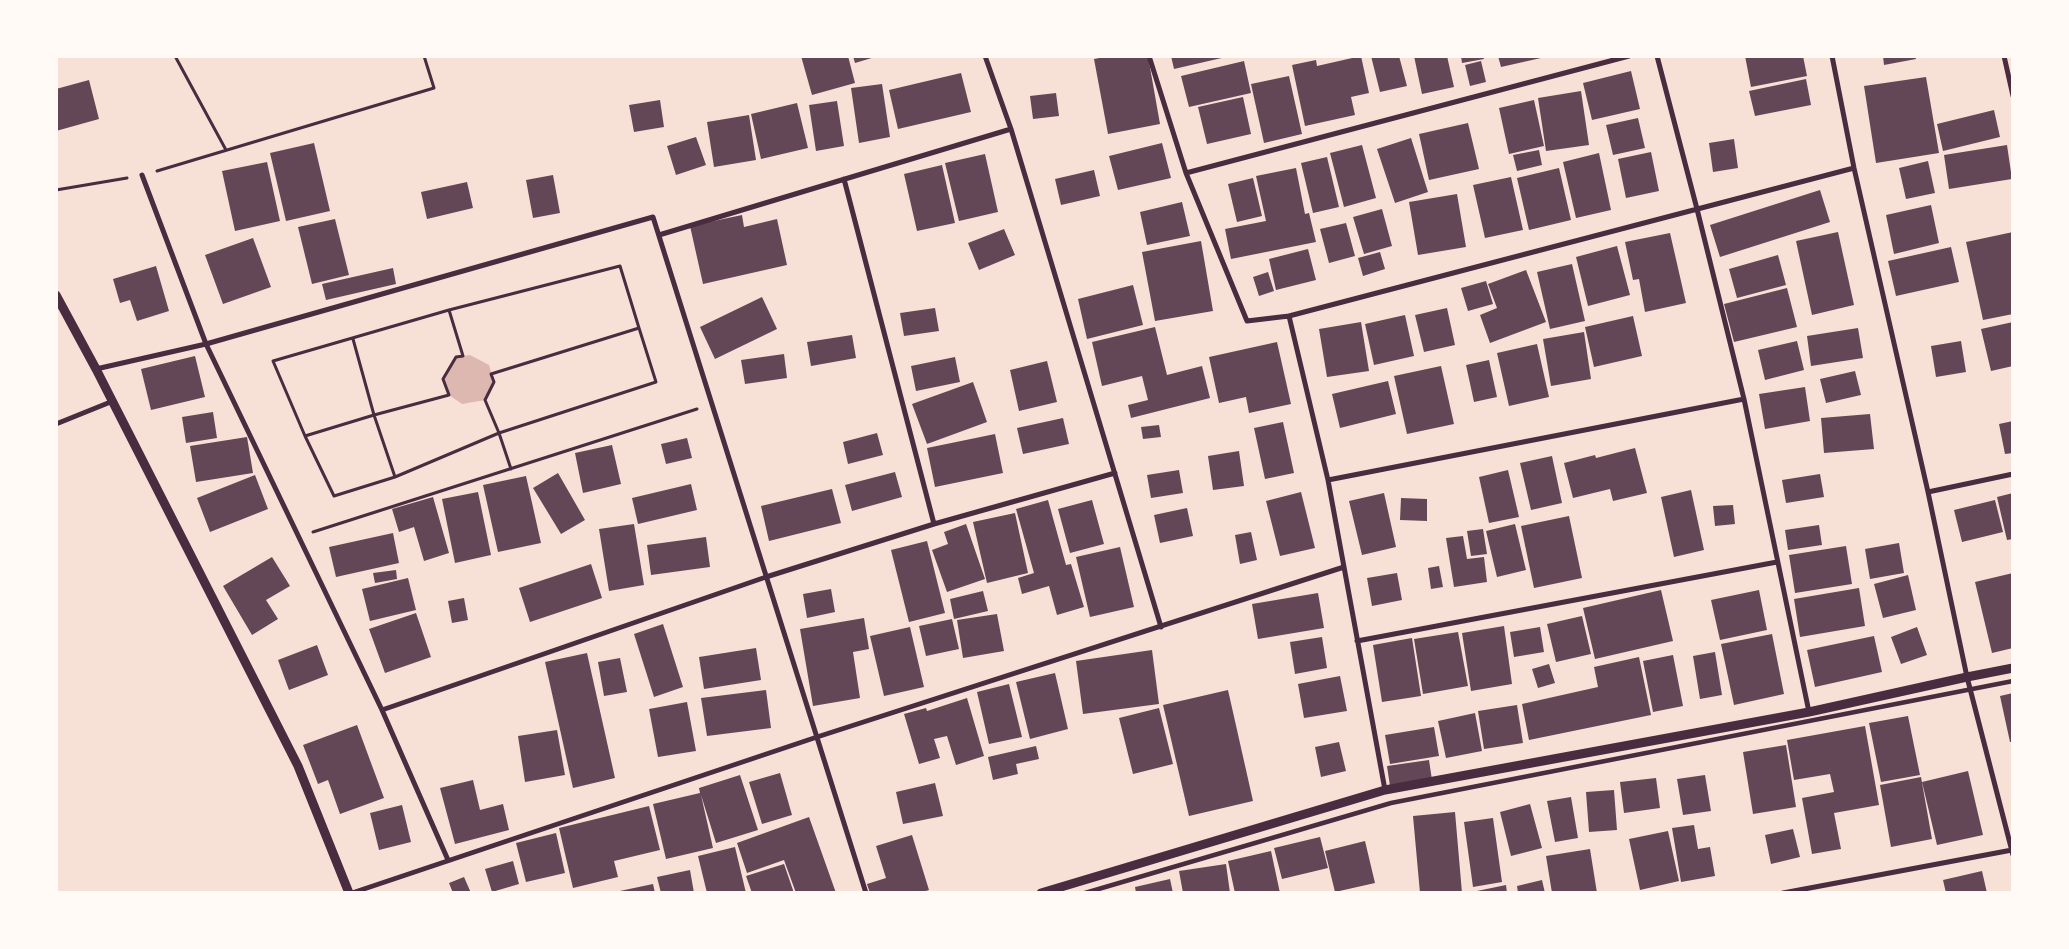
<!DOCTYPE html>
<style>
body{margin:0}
#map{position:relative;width:2069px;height:949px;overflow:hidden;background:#f7e1d7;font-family:Ubuntu,sans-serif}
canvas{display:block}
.frame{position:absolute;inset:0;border:58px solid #fffaf5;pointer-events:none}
</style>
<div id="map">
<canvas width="2069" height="949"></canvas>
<div class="frame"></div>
</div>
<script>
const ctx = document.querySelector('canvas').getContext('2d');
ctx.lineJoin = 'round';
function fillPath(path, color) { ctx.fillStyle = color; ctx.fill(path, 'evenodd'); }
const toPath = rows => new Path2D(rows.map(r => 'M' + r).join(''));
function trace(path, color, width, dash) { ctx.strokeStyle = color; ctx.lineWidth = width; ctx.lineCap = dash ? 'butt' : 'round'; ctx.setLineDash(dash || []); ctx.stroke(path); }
fillPath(toPath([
 [470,355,489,365,494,382,485,400,462,404,449,395,443,379,456,357]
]), '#dcb8b0');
fillPath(toPath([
 [801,56,848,56,855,83,812,95],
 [853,56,875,56,875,57,855,63],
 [1110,56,1148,56,1160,124,1108,134,1094,59],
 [1171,56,1226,56,1226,57,1174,69],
 [1361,56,1369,93,1351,97,1355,115,1305,126,1292,65,1316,60,1317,66],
 [1371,56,1399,56,1407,86,1380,92],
 [1414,56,1447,56,1454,87,1422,94],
 [1461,56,1483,56,1484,59,1462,63],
 [1498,56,1540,56,1541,58,1501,67],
 [1745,56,1803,56,1807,76,1751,87],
 [1883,56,1915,56,1916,59,1884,65],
 [1244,61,1251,93,1189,107,1181,76],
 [1481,61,1486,82,1470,86,1465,65],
 [1631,71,1640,109,1592,120,1583,83],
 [961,73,971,112,898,129,889,90],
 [1289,76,1302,134,1264,143,1251,84],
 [1926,77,1939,153,1876,163,1864,86],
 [1806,79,1811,105,1755,116,1749,91],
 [89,80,99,119,56,131,56,89],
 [882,84,890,137,859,143,851,88],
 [1581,91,1589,145,1546,151,1538,98],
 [1056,93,1059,116,1033,119,1030,96],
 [1243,97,1251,134,1207,144,1198,107],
 [660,100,664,127,634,132,629,105],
 [1534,100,1544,146,1509,154,1499,108],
 [837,101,844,146,816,151,809,105],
 [797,103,808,148,761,159,751,114],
 [1994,110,2000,137,1943,151,1937,124],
 [749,115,756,160,714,167,707,122],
 [1638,118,1645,148,1613,155,1606,125],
 [1468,123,1479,169,1429,180,1419,134],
 [696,137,706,165,676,175,667,146],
 [1411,138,1428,192,1395,203,1377,149],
 [1734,139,1738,168,1713,172,1709,143],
 [314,143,330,211,286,221,270,153],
 [1162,143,1171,178,1118,190,1109,156],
 [1362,145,1376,198,1344,207,1330,153],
 [2007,145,2012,179,1949,189,1944,155],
 [1539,150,1542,165,1517,171,1513,155],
 [1651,152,1659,191,1626,198,1618,159],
 [1599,153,1611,210,1576,218,1563,162],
 [985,154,998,212,959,221,945,163],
 [1327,157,1339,207,1313,213,1301,163],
 [1928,161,1935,193,1906,199,1899,168],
 [267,162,280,221,235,231,222,171],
 [942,165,955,223,917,231,904,174],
 [1296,168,1305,214,1309,213,1316,242,1231,259,1225,229,1266,221,1256,176],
 [1559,168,1571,220,1529,230,1517,178],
 [1094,170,1100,196,1061,205,1055,179],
 [553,175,560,213,533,218,526,180],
 [1511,177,1523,230,1485,238,1473,185],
 [1253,178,1262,216,1237,222,1228,184],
 [467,182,473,208,427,219,421,192],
 [1820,190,1830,222,1720,257,1710,225],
 [1457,194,1466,247,1418,255,1409,202],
 [1182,202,1190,236,1147,245,1140,212],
 [1931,205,1939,243,1894,254,1886,215],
 [1382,209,1392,246,1364,254,1353,217],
 [742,215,744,227,777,219,787,265,703,284,690,226],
 [335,219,349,275,312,284,298,227],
 [1346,223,1355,256,1329,263,1320,229],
 [1004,229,1015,255,979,270,968,243],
 [1838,232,1854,305,1812,315,1796,241],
 [2013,232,2013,314,1983,320,1966,242],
 [1670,233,1686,303,1645,312,1639,279,1633,280,1625,242],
 [253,238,271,287,223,304,205,255],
 [1201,241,1213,311,1155,321,1142,252],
 [1617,246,1630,295,1588,306,1576,257],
 [1951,247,1959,282,1896,296,1888,261],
 [1308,249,1316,280,1276,290,1269,259],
 [1380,252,1385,269,1363,276,1358,258],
 [1778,255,1786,285,1737,298,1729,269],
 [1572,264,1585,321,1550,329,1537,272],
 [156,266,169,311,137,321,130,300,120,303,113,279],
 [393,268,396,284,326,300,322,284],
 [1526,270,1546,322,1490,343,1480,315,1497,308,1488,284],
 [1268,272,1274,291,1259,296,1253,277],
 [1486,281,1493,304,1468,311,1461,288],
 [1133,285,1143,325,1087,339,1078,299],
 [1787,288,1797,327,1734,342,1724,304],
 [762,297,777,329,715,359,700,327],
 [935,308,939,331,904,336,900,313],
 [1447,308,1455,345,1424,352,1415,315],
 [1405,315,1414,356,1374,365,1365,324],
 [1633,316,1642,356,1594,367,1585,327],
 [1361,322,1369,371,1327,377,1319,329],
 [2013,322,2013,366,1991,371,1981,329],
 [1155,327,1167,375,1202,366,1210,398,1131,418,1128,405,1148,400,1142,376,1102,386,1092,342],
 [1858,328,1863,358,1811,366,1807,336],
 [1584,332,1591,379,1551,386,1543,339],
 [852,335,856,358,811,366,807,342],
 [1797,341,1804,370,1765,380,1758,350],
 [1961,341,1966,372,1936,377,1931,346],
 [1277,342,1291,404,1249,413,1246,397,1219,403,1209,357],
 [1537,344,1549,397,1509,406,1497,353],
 [784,354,787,378,745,384,741,360],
 [195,356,205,397,151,410,141,369],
 [955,357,960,382,916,391,911,366],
 [1489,360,1497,397,1474,402,1466,365],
 [1047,361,1057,402,1019,411,1010,370],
 [1441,366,1454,424,1407,434,1394,376],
 [1855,371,1861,395,1826,403,1820,379],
 [1388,381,1396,414,1340,428,1332,394],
 [973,382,987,422,927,444,912,404],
 [1805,387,1810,421,1765,429,1759,394],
 [213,412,217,438,186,443,182,417],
 [1870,414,1874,449,1824,453,1821,418],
 [1063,418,1069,444,1023,454,1017,428],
 [2013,421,2013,453,2005,454,1999,424],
 [1283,422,1294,473,1265,479,1254,428],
 [1159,425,1161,437,1143,439,1141,427],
 [877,433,883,455,848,464,843,442],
 [995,434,1003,473,935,487,927,448],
 [247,437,253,473,196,482,190,446],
 [687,438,692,458,666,464,661,444],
 [612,445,621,484,583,493,575,453],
 [1635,448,1647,493,1613,501,1610,489,1573,498,1564,463,1595,455,1596,458],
 [1239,451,1244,486,1213,490,1208,456],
 [1552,456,1562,503,1531,510,1520,463],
 [1179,470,1183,493,1151,498,1147,475],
 [1508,470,1519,517,1489,523,1479,477],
 [895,472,902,497,852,511,845,485],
 [558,473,585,520,561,534,533,488],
 [1820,474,1824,497,1786,503,1782,480],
 [255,475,268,509,210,532,197,498],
 [526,476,541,543,498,552,483,485],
 [691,484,697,510,638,524,632,498],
 [832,489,841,523,769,541,761,506],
 [1691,490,1704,550,1674,557,1661,497],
 [478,492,491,555,455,563,442,499],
 [1301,492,1315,548,1280,556,1266,501],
 [1384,493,1396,547,1362,555,1349,501],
 [2013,493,2013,539,2007,540,1997,497],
 [433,497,449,553,424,561,414,527,399,532,392,509],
 [1401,498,1427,499,1427,521,1400,520],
 [1048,500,1066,565,1071,564,1084,607,1057,615,1049,586,1022,594,1018,578,1034,573,1016,509],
 [1092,500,1104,544,1070,553,1058,509],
 [1995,500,2003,532,1962,542,1954,510],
 [1733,505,1735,524,1715,526,1713,506],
 [1187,508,1193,536,1160,543,1154,515],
 [1015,513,1028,573,987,583,973,522],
 [1569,516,1582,578,1534,588,1521,526],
 [634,524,644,585,609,591,599,529],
 [966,524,985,579,947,592,932,550,948,544,944,532],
 [1515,524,1526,570,1497,577,1486,531],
 [1819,525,1822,545,1788,550,1785,530],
 [1483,529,1487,554,1471,556,1467,531],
 [1251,532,1257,560,1240,564,1235,535],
 [393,533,399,563,336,577,329,547],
 [1463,536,1467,559,1484,557,1487,582,1454,587,1446,538],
 [706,537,710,567,651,575,647,545],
 [927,541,945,613,909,622,891,550],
 [1899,543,1904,573,1870,579,1865,549],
 [1846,546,1852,584,1795,593,1789,555],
 [1120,547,1134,607,1090,617,1076,557],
 [272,557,290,586,266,600,278,619,252,635,223,586],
 [591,564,602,598,530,622,519,588],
 [1439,566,1443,587,1431,589,1428,568],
 [396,570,397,579,375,583,373,573],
 [1397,573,1402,600,1372,606,1367,578],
 [2013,573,2013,648,1992,653,1975,582],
 [1908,575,1916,610,1883,618,1874,584],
 [408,578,416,610,370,621,362,589],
 [1859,588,1865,626,1800,637,1794,599],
 [831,589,835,612,807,618,803,594],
 [1661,590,1673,641,1595,659,1583,608],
 [1759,590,1767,630,1720,640,1711,600],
 [983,591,988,611,954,619,950,599],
 [1318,593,1324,628,1258,639,1252,604],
 [464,598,468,620,452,623,448,601],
 [416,613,431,657,385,673,369,629],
 [997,614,1004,651,963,658,957,620],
 [1582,616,1591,654,1556,662,1547,624],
 [864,618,869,649,853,652,860,698,813,706,800,629],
 [952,619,959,649,926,656,919,626],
 [663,624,683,687,654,697,634,634],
 [1504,626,1512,684,1471,691,1462,633],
 [910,627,924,687,884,696,870,636],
 [1540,627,1544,652,1514,657,1510,632],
 [1917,627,1927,655,1901,664,1891,637],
 [1458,632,1468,686,1423,694,1414,639],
 [1772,634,1784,694,1734,705,1721,644],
 [1874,636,1882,672,1815,687,1807,650],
 [1322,637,1327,668,1295,674,1290,642],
 [1412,638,1421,696,1382,702,1373,645],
 [317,645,328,675,289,690,278,660],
 [756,648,761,680,704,689,699,657],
 [1152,650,1159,704,1083,714,1076,661],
 [1715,652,1722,695,1700,699,1693,656],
 [587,653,615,778,573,788,545,662],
 [1673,655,1683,706,1653,712,1643,661],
 [1639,657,1651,715,1529,740,1522,704,1598,687,1594,667],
 [620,658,627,692,604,696,598,662],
 [1549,664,1555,683,1538,688,1532,669],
 [1055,673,1068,729,1030,739,1016,682],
 [1340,676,1347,711,1304,718,1298,684],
 [1009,684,1022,737,989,744,977,692],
 [766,690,771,728,707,736,701,698],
 [1228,690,1253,801,1189,816,1163,705],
 [2013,693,2013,742,2010,742,2000,696],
 [967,698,984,756,956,765,947,736,934,739,940,758,919,764,904,714,926,708,927,711],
 [687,702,696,751,658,757,649,709],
 [1517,705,1523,743,1484,749,1478,711],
 [1159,708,1173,764,1133,774,1119,718],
 [1475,713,1482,751,1446,758,1438,721],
 [1908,716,1920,775,1881,782,1869,723],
 [357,725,384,798,340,814,328,780,318,784,303,745],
 [1865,726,1879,805,1834,813,1841,849,1812,854,1802,798,1834,792,1830,774,1794,780,1787,740],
 [1434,727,1439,756,1390,764,1385,735],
 [557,730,565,775,525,782,518,736],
 [1339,742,1346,771,1321,777,1315,747],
 [1786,745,1796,807,1753,814,1743,752],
 [1036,746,1039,759,1016,764,1018,774,993,780,988,757],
 [1429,760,1432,780,1390,786,1387,766],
 [1968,771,1983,835,1937,845,1922,782],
 [780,773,792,815,762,824,749,782],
 [740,775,758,830,716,843,701,795,713,848,666,859,653,804,700,793,699,788],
 [1705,775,1711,811,1683,815,1677,779],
 [1921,777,1932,839,1891,847,1880,785],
 [1656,778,1660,808,1624,813,1620,782],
 [473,780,480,810,503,804,509,830,455,844,440,788],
 [935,783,943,816,903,824,896,792],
 [1614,790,1617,830,1589,832,1586,792],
 [1571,797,1578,838,1555,842,1547,801],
 [1530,804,1542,848,1511,856,1500,812],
 [402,805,411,842,379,850,370,813],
 [649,806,660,850,614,861,618,877,573,888,559,828],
 [1455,812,1462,893,1420,893,1413,816],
 [809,817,836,893,796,893,784,860,747,873,737,843],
 [1493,818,1502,882,1473,887,1464,822],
 [1694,825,1698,849,1710,847,1715,876,1681,882,1672,828],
 [1793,829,1800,857,1771,864,1765,835],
 [1668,831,1679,881,1640,890,1629,839],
 [556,833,565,873,526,882,516,843],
 [912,835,929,890,920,893,870,893,867,884,886,878,876,846],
 [1320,837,1328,868,1282,879,1274,848],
 [1365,841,1375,883,1335,892,1325,851],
 [735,847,746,893,707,893,698,856],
 [1590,849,1597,893,1552,893,1546,856],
 [1271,851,1280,893,1235,893,1228,861],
 [513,861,519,884,492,892,485,869],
 [784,864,794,893,752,893,746,876],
 [1226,864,1230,893,1183,893,1179,871],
 [690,870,694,893,661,893,657,877],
 [1982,871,1987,893,1946,893,1943,880],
 [464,877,471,893,453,893,449,883],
 [1170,879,1173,893,1136,893,1135,887],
 [1542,880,1545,893,1518,893,1517,886],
 [653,884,655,893,616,893,615,892],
 [1506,885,1507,893,1472,893,1472,892]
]), '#644757');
trace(toPath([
 [175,56,226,150],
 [157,171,434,88,424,56],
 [56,190,127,178],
 [449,310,620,266,639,328],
 [305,436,374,415,353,339],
 [395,477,374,415,449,395,443,379,456,357,463,356,449,310,273,361,305,436,334,496,395,477,499,433,656,382,639,328,491,374,494,382,485,400,499,433,511,469],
 [313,532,697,409]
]), '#4a2c40', 3);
trace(toPath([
 [1085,893,1391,803,2013,681]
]), '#4a2c40', 4.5);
trace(toPath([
 [985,56,1011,129],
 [1149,56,1186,173,1247,321,1289,316,1328,480,1385,790],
 [1657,56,1697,209,1744,399,1809,712],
 [1832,56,1854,168,1928,492,1967,677,2013,855],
 [2004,56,2013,96],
 [1186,173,1629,56],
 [142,175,206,344,382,710,448,860],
 [844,179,934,524],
 [659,235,1011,129,1161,627],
 [1289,316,1854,168],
 [96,369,206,344,653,217,866,893],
 [56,424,113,401],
 [1328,480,1744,399],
 [1928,492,2013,474],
 [1357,641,1777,562],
 [382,710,766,577,934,524,1115,473],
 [352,893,817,737,1344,567],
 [1783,893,2012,850]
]), '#4a2c40', 5);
trace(toPath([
 [56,295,96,369,298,766,349,893],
 [1041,893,1385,790,1809,712,1967,677,2013,668]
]), '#4a2c40', 9);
</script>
